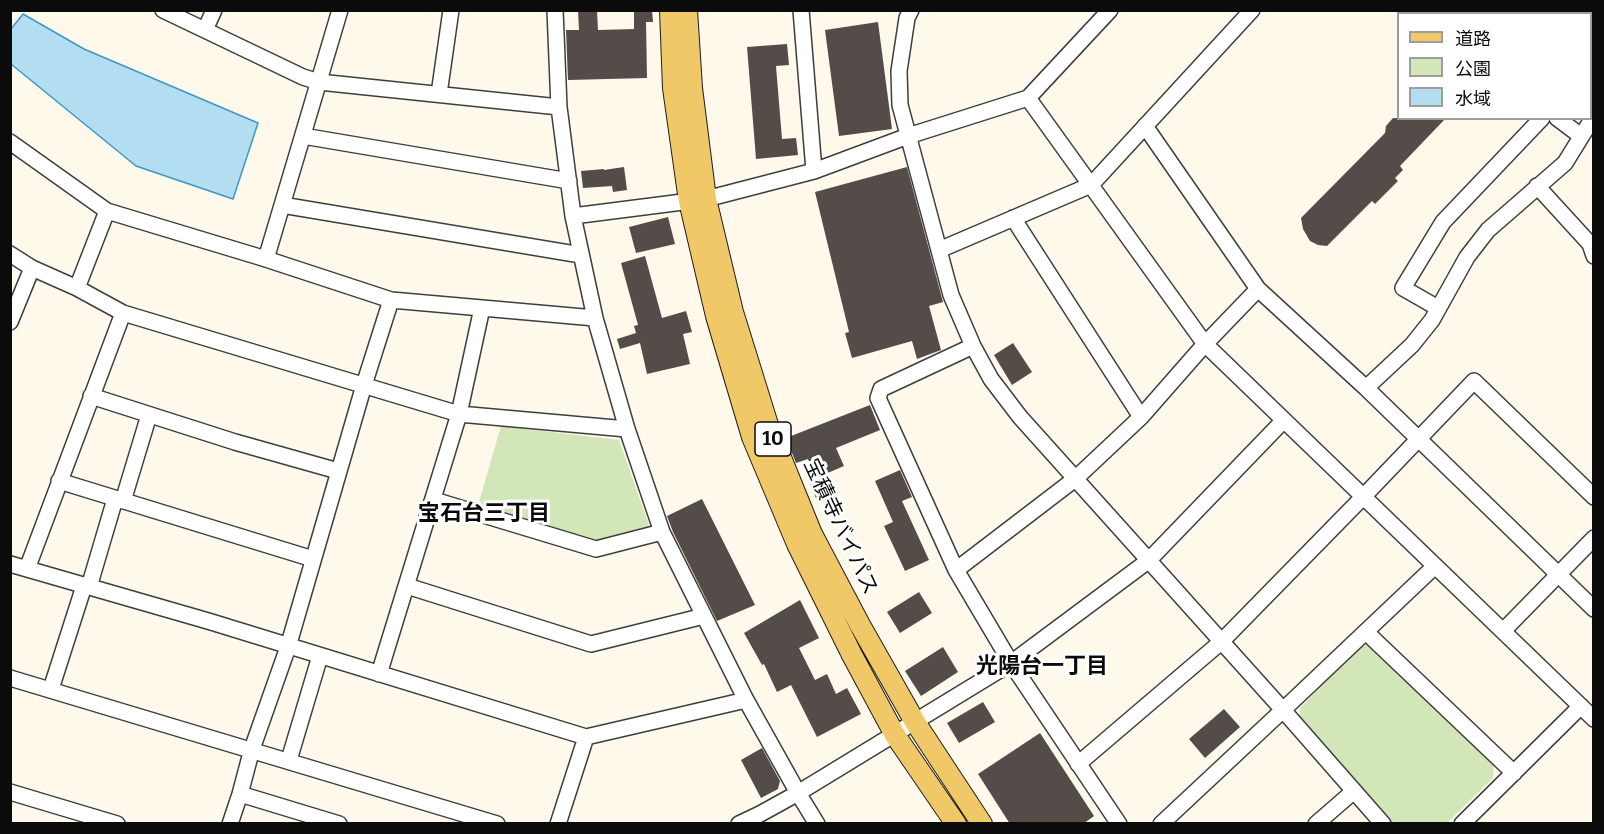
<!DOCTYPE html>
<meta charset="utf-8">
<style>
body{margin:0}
#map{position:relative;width:1604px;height:834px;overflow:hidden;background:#fef9eb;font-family:Bitter,"Noto Sans JP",serif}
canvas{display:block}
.frame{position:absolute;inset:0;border:12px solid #0b0b0b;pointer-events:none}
.legend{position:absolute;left:1397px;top:12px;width:195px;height:108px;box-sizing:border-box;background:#fff;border:2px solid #9d9d9d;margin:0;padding:8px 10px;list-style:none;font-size:18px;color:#0b0b0b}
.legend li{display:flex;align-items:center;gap:12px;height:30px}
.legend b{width:30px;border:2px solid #9d9d9d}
</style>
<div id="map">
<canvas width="1604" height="834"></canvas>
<div class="frame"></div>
<ul class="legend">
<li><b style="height:8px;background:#f1c868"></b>道路</li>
<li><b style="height:16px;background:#d2e6b7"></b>公園</li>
<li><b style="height:16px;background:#b3def2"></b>水域</li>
</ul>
</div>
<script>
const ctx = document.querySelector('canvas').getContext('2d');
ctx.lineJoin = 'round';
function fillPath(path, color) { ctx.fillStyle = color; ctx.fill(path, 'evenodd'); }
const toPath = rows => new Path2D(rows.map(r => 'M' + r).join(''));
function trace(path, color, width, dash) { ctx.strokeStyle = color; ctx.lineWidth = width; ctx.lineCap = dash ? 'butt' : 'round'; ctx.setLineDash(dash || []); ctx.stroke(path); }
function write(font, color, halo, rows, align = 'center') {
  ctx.font = font + ' Bitter,"Noto Sans JP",serif'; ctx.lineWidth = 6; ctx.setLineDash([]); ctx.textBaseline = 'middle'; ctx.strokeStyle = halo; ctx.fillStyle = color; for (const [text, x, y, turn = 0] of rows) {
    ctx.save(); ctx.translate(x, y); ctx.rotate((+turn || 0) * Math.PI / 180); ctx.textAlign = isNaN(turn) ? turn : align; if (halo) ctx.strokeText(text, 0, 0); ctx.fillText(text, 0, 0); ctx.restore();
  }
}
fillPath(toPath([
 [501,426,619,440,650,528,595,543,478,506],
 [1371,644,1494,766,1493,778,1447,823,1394,823,1300,717,1300,708,1359,647]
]), '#d2e6b7');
const water = toPath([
 [23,14,84,49,258,123,233,199,136,166,11,64,11,29,23,14]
]);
fillPath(water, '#b3def2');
trace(water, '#3e96c5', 1.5);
fillPath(toPath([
 [578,10,597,10,598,30,634,29,634,10,652,10,653,22,646,22,647,78,568,80,566,30,579,30],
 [878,22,892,129,839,136,825,30],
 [787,44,789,65,776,66,782,139,796,138,798,155,756,159,747,47],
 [1393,118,1446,118,1400,166,1403,170,1395,178,1398,181,1375,204,1372,201,1327,246,1318,245,1310,241,1303,229,1301,218,1385,133,1386,126],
 [624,167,627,190,613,192,612,186,583,188,581,171,604,169,604,170],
 [907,167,943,302,929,306,941,350,917,359,912,341,852,358,845,333,849,332,815,192],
 [668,217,675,244,636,253,629,227],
 [645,256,662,318,686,311,692,332,683,334,690,364,647,374,640,343,620,349,617,339,636,333,634,326,638,325,621,263],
 [1013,343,1032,372,1012,385,994,355],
 [870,405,880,430,836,448,844,466,816,478,808,459,796,463,786,438],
 [900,470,912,497,902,501,929,560,905,571,884,526,893,522,875,481],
 [821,479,827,493,816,498,810,484],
 [702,499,755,605,717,621,673,532,667,516],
 [919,592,932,613,900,633,887,612],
 [800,600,819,638,799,648,815,680,827,674,836,694,847,688,861,714,817,737,791,685,777,692,764,664,762,665,744,633],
 [943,647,958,672,921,696,905,671],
 [983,702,995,722,959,743,947,723],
 [1224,709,1240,727,1205,758,1189,739],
 [1040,733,1094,816,1083,824,1010,824,978,774],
 [762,748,780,781,778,789,761,798,741,760]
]), '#534c49');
const minor = toPath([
 [163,10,303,77,319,82,559,107],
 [555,10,559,107,573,216,595,318,627,429,662,532,746,700,798,793,817,824],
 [801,10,814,171],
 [911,10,907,18,899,71,900,105,951,295,973,346,991,379,1020,417,1283,710,1383,824],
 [205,30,214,10],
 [439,94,451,10],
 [1028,98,1205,344,1594,719],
 [1594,116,1565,163,1488,230,1467,257,1432,320,1412,345,1366,388,1594,609],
 [1557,118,1581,136],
 [1145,126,1258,289,1366,388],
 [303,136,569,181],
 [10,142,107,211,266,259,391,300,482,308],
 [1537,186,1590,244,1594,256],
 [282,205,581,255],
 [573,216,706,199,814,171,908,136,1028,98,1110,10],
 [1013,218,1141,417],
 [939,250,1091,185,1252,10],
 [10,254,32,268,77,288,123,313,459,414,627,429],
 [266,259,340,10],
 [77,288,107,211],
 [1438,308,1403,288,1443,222,1542,118],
 [10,322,32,268],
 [973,346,881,389,878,398,956,570,1011,663,1119,824],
 [91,396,235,442,338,471],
 [59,481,313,559],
 [434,500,596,549,662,532],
 [123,501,149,415],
 [10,564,208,621,586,737,746,700],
 [27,569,123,313],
 [956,570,1075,479,1141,417,1205,344,1258,289],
 [407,586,591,644,704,616],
 [89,587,115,499],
 [1503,631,1594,538],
 [1366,632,1514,773],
 [379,674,459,414,482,308,595,318],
 [10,678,497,824],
 [51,689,84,586],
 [289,760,320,656],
 [1078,764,1221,642,1363,497,1474,381,1594,497],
 [10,792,117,824],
 [240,794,339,824],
 [230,824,240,794,252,749,288,647,364,385,391,300],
 [558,824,586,737],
 [739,824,760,814,798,793,1011,663,1148,561,1284,420],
 [1161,824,1283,710,1435,566],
 [1316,824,1354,791],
 [1462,824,1581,706]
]);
const major = toPath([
 [670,10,673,88,689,201,716,316,752,437,797,544,852,655,895,735,956,824],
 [687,10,692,88,706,199,733,312,769,428,812,534,860,625,915,722,982,824]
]);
trace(minor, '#3e3e3e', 18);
trace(major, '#1c1c1c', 22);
trace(minor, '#fff', 15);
trace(major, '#f1c868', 20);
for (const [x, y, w] of [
 [773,439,36]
]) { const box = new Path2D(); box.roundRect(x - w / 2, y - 17, w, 34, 4.5); ctx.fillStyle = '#fff'; ctx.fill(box); trace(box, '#0b0b0b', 1.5); }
write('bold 20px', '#0b0b0b', null, [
 ["10",773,439]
]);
write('21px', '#0b0b0b', '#fff', [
 ["宝積寺バイパス",840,527,65]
]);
write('bold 22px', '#0b0b0b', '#fff', [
 ["宝石台三丁目",484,514],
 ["光陽台一丁目",1042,667]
]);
</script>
